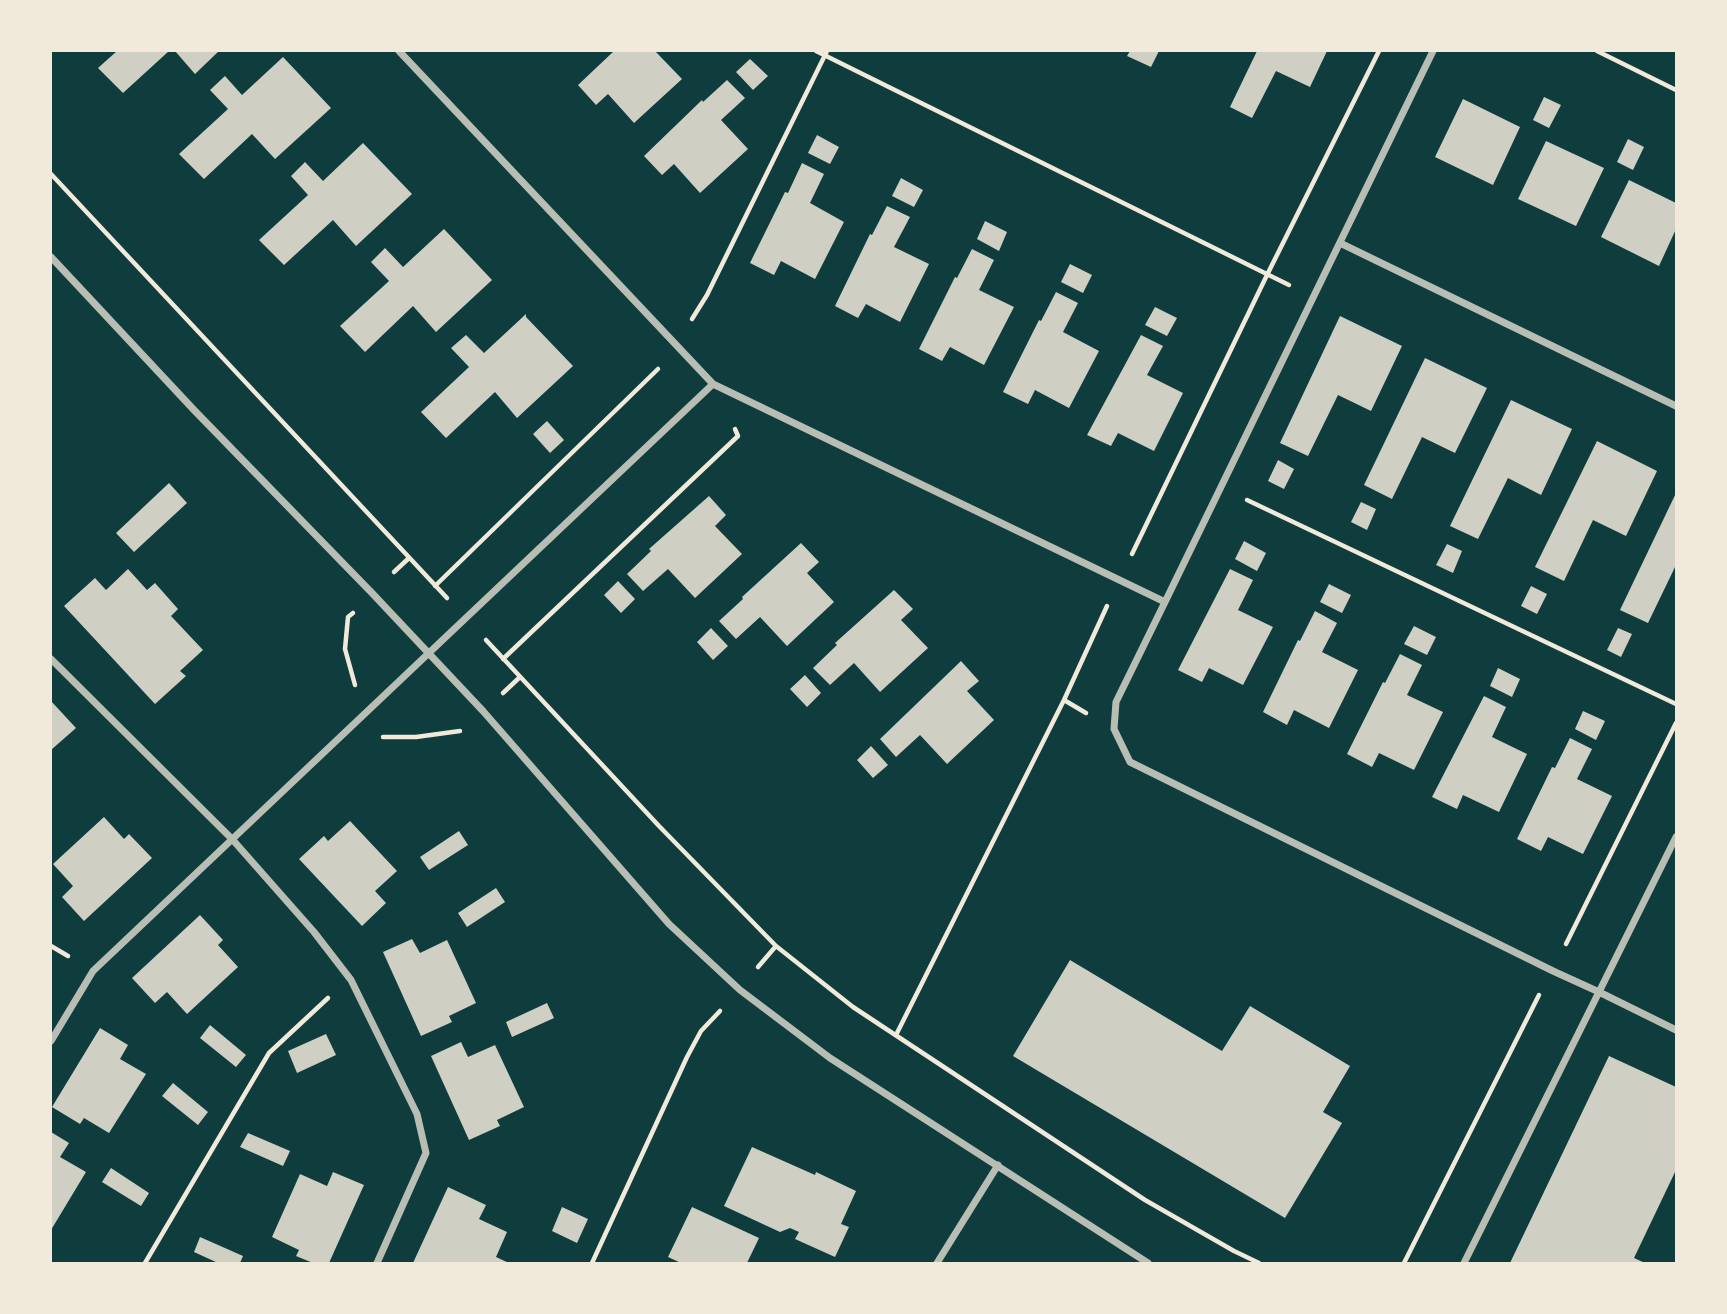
<!DOCTYPE html>
<style>
body{margin:0}
#map{position:relative;width:1727px;height:1314px;overflow:hidden;background:#0f3d3e;font-family:"Asap Condensed",sans-serif}
canvas{display:block}
.frame{position:absolute;inset:0;border:52px solid #f1e9da;pointer-events:none}
</style>
<div id="map">
<canvas width="1727" height="1314"></canvas>
<div class="frame"></div>
</div>
<script>
const ctx = document.querySelector('canvas').getContext('2d');
ctx.lineJoin = 'round';
function fillPath(path, color) { ctx.fillStyle = color; ctx.fill(path, 'evenodd'); }
const toPath = rows => new Path2D(rows.map(r => 'M' + r).join(''));
function trace(path, color, width, dash) { ctx.strokeStyle = color; ctx.lineWidth = width; ctx.lineCap = dash ? 'butt' : 'round'; ctx.setLineDash(dash || []); ctx.stroke(path); }
fillPath(toPath([
 [117,51,169,51,123,93,98,68],
 [175,51,219,51,195,74],
 [614,51,655,51,682,79,634,123,608,94,596,105,578,85],
 [1130,51,1159,51,1151,67,1127,56],
 [1257,51,1327,51,1310,87,1276,71,1252,118,1230,107],
 [283,57,331,108,275,159,252,134,204,179,179,154,228,109,210,90,225,76,242,95],
 [750,59,768,76,753,90,736,72],
 [727,80,745,98,721,120,748,149,700,193,674,164,662,175,644,156,702,100,703,102],
 [1544,97,1561,105,1549,128,1533,120],
 [1463,99,1520,127,1493,185,1435,157],
 [817,135,839,147,830,164,808,153],
 [1628,139,1644,147,1633,170,1617,162],
 [1546,141,1604,168,1576,226,1518,199],
 [363,143,412,194,356,246,333,220,284,265,259,240,308,195,291,176,305,162,323,181],
 [802,163,824,174,810,203,844,222,815,279,781,261,774,275,750,263,785,192,788,193],
 [901,178,923,190,914,207,892,196],
 [1629,180,1676,203,1676,229,1659,266,1601,237],
 [887,206,910,217,894,247,929,264,900,322,866,304,858,318,835,306,870,234,872,235],
 [985,221,1007,232,999,251,977,239],
 [444,229,492,280,436,332,413,306,365,352,340,326,389,281,371,262,385,248,403,267],
 [972,249,994,260,979,290,1014,307,984,365,950,347,942,361,919,349,955,277,957,278],
 [1070,264,1092,275,1083,293,1061,282],
 [1056,292,1078,303,1063,332,1099,351,1069,408,1035,390,1028,404,1003,392,1039,320,1041,321],
 [1155,307,1177,318,1167,336,1145,325],
 [526,314,526,317,573,366,517,418,495,392,446,438,421,412,469,367,451,348,466,335,484,353],
 [1340,316,1402,346,1371,411,1338,395,1308,456,1280,443],
 [1141,335,1163,346,1147,375,1183,393,1154,451,1118,433,1111,446,1087,435],
 [1425,358,1487,388,1455,453,1422,437,1392,499,1364,485],
 [1511,400,1572,429,1541,495,1508,478,1478,539,1450,526],
 [547,421,564,440,550,453,533,434],
 [1597,441,1657,471,1626,536,1593,520,1564,581,1535,567],
 [1278,460,1294,469,1284,489,1268,481],
 [169,483,187,503,134,552,116,533],
 [1676,493,1676,565,1648,623,1620,610],
 [709,496,726,515,715,526,742,554,695,598,668,569,643,591,627,574,651,551,649,549],
 [1361,502,1376,509,1367,530,1351,522],
 [1244,541,1266,553,1257,571,1235,559],
 [801,543,819,562,807,573,834,602,787,646,760,617,736,639,719,621,743,599,742,597],
 [1447,544,1462,551,1453,573,1436,565],
 [128,569,147,590,155,583,178,609,171,616,203,650,180,671,186,676,155,704,64,606,95,578,106,590],
 [1230,569,1253,580,1238,610,1273,627,1243,685,1209,668,1202,682,1178,670],
 [618,581,635,599,621,613,604,595],
 [1329,584,1351,595,1342,613,1320,602],
 [1531,586,1547,594,1537,614,1521,606],
 [894,590,913,609,901,620,928,648,880,692,854,663,830,685,813,668,837,645,835,643],
 [1315,611,1337,623,1322,652,1358,670,1329,728,1294,710,1287,725,1263,712,1298,640,1300,641],
 [1414,626,1436,637,1427,655,1404,644],
 [711,628,728,646,713,660,697,642],
 [1618,628,1632,634,1621,657,1607,650],
 [1400,654,1422,665,1407,695,1443,712,1414,770,1379,753,1372,767,1347,754,1383,682,1385,683],
 [961,661,979,681,967,691,994,720,947,764,920,735,896,757,880,739],
 [1498,668,1520,679,1512,697,1490,686],
 [805,675,821,693,807,707,790,689],
 [1484,696,1506,707,1492,737,1527,754,1499,812,1463,795,1457,809,1432,797],
 [51,701,76,728,51,750],
 [1583,711,1605,721,1596,740,1575,729],
 [1570,738,1592,749,1577,779,1612,796,1583,854,1548,837,1541,851,1517,839,1552,767,1555,768],
 [871,746,888,765,873,778,857,760],
 [104,817,124,839,129,834,152,858,84,921,62,897,73,886,53,864],
 [350,821,397,871,375,891,386,903,362,926,299,859,324,836,328,841],
 [459,831,468,845,429,870,420,857],
 [496,888,505,902,467,927,458,913],
 [200,915,223,940,218,945,238,967,187,1014,167,992,155,1003,132,978],
 [412,939,420,953,447,940,476,1003,449,1016,452,1022,421,1036,383,952],
 [1070,960,1222,1051,1250,1006,1350,1066,1323,1112,1342,1123,1285,1218,1013,1056],
 [547,1003,554,1018,512,1037,506,1022],
 [210,1025,246,1055,236,1067,200,1038],
 [100,1028,128,1045,120,1059,146,1074,109,1133,84,1118,80,1124,52,1107],
 [326,1034,336,1055,297,1073,288,1051],
 [461,1042,468,1057,495,1045,524,1107,497,1120,500,1126,469,1140,431,1056],
 [1609,1056,1676,1087,1676,1170,1634,1258,1645,1263,1510,1263],
 [173,1083,208,1112,198,1125,162,1096],
 [51,1132,69,1143,60,1157,86,1172,51,1230],
 [248,1133,290,1151,283,1166,240,1147],
 [752,1147,815,1175,816,1172,856,1191,841,1224,849,1227,835,1257,795,1239,799,1232,790,1228,780,1232,724,1206],
 [111,1168,149,1193,141,1206,102,1182],
 [333,1172,364,1185,329,1263,313,1263,296,1256,299,1250,272,1237,300,1174,327,1186],
 [448,1187,486,1205,479,1219,507,1232,496,1257,509,1263,413,1263],
 [562,1207,588,1219,577,1243,552,1231],
 [692,1207,759,1238,747,1263,681,1263,668,1257],
 [200,1237,243,1256,240,1263,218,1263,194,1252]
]), '#cfcfc3');
trace(toPath([
 [816,51,1289,285],
 [1597,51,1676,90],
 [51,174,447,598],
 [692,319,707,295,827,51],
 [1247,500,1676,704],
 [1132,554,1267,275,1379,51],
 [394,572,409,558],
 [435,586,658,369],
 [353,613,348,617,345,649,355,685],
 [486,640,659,826,776,946,853,1007,1145,1200,1234,1251,1259,1263],
 [503,659,738,436,735,429],
 [503,693,520,677],
 [1064,700,1086,713],
 [383,737,416,737,460,731],
 [1566,944,1676,723],
 [51,946,68,956],
 [758,967,776,946],
 [896,1035,1064,700,1107,606],
 [145,1263,269,1053,328,998],
 [592,1263,687,1057,701,1031,720,1011],
 [1404,1263,1539,995]
]), '#f1e9da', 4.5);
trace(toPath([
 [399,51,713,384,1165,602,1433,51],
 [1340,243,1676,406],
 [51,257,194,410,372,593,483,711,669,924,740,990,830,1058,1148,1263],
 [1165,602,1116,702,1114,729,1130,762,1553,971,1599,992,1676,837],
 [51,659,232,839,314,932,351,980,417,1114,426,1153,377,1263],
 [51,1041,93,971,713,384],
 [937,1263,998,1165],
 [1464,1263,1599,992,1676,1030]
]), '#b8beb3', 7);
</script>
